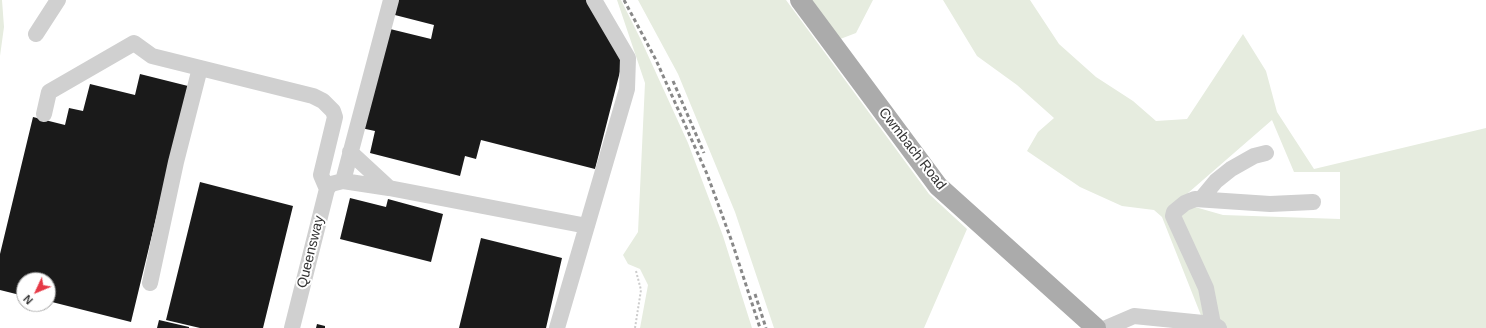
<!DOCTYPE html>
<style>
body{margin:0}
#map{position:relative;width:1486px;height:328px;overflow:hidden;background:#fff;font-family:Arial,sans-serif}
canvas{display:block}
.north{position:absolute;left:16px;top:272px;width:40px;height:40px;box-sizing:border-box;background:#fff;border:1px solid #adadad;border-radius:50%;rotate:226deg;font-size:11px;font-weight:700;line-height:16px;text-align:center;color:#333}
.north::after{content:'';display:block;margin:auto;width:14px;height:18px;background:#e63946;clip-path:polygon(50% 0,100% 100%,50% 72%,0 100%)}
</style>
<div id="map">
<canvas width="1486" height="328"></canvas>
<div class="north">N</div>
</div>
<script>
const ctx = document.querySelector('canvas').getContext('2d');
ctx.lineJoin = 'round';
function fillPath(path, color) { ctx.fillStyle = color; ctx.fill(path, 'evenodd'); }
const toPath = rows => new Path2D(rows.map(r => 'M' + r).join(''));
function trace(path, color, width, dash) { ctx.strokeStyle = color; ctx.lineWidth = width; ctx.lineCap = dash ? 'butt' : 'round'; ctx.setLineDash(dash || []); ctx.stroke(path); }
function write(font, color, halo, rows, align = 'center') {
  ctx.font = font + ' Arial,sans-serif'; ctx.lineWidth = 4; ctx.setLineDash([]); ctx.textBaseline = 'middle'; ctx.strokeStyle = halo; ctx.fillStyle = color; for (const [text, x, y, turn = 0] of rows) {
    ctx.save(); ctx.translate(x, y); ctx.rotate((+turn || 0) * Math.PI / 180); ctx.textAlign = isNaN(turn) ? turn : align; if (halo) ctx.strokeText(text, 0, 0); ctx.fillText(text, 0, 0); ctx.restore();
  }
}
fillPath(toPath([
 [0,0,2,0,4,27,0,56],
 [617,0,621,0,641,40,688,143,723,236,752,328,640,328,648,285,640,269,628,264,623,255,638,232,645,83],
 [638,0,786,0,929,194,967,229,924,328,774,328,735,212,678,74],
 [804,0,873,0,856,33,835,41],
 [943,0,1030,0,1059,44,1096,77,1133,101,1156,121,1187,119,1243,34,1266,71,1277,112,1314,169,1486,128,1486,328,1206,328,1162,217,1154,210,1122,206,1080,187,1027,151,1038,132,1054,118,1017,85,977,56],
 [1272,120,1294,172,1340,172,1340,219,1223,215,1195,207,1188,193]
]), '#e6ecdf');
fillPath(toPath([
 [395,0,586,0,623,60,595,169,481,140,476,159,465,156,460,176,370,153,375,131,361,128,386,28,431,39,434,25,391,14],
 [140,74,188,86,131,322,48,301,48,280,24,280,24,296,0,290,0,254,33,117,65,125,69,108,83,111,90,84,135,95],
 [200,182,293,206,263,328,200,328,166,320],
 [350,198,386,207,388,199,443,214,431,262,340,239],
 [481,238,562,258,546,328,459,328],
 [159,320,189,327,189,328,157,328],
 [317,324,325,326,325,328,316,328]
]), '#1a1a1a');
trace(toPath([
 [635,328,641,290,636,271]
]), '#cdcdcd', 2, [2, 2]);
trace(toPath([
 [36,34,58,0],
 [44,114,49,92,134,43,152,56,313,96,323,101,333,111,335,117,321,175,327,189],
 [350,152,389,188,587,226],
 [343,181,389,188],
 [1201,199,1216,181,1231,169,1254,156,1266,153],
 [150,283,176,162,200,68],
 [1213,324,1206,288,1173,216,1174,212,1185,203,1195,199,1270,204,1313,202],
 [292,328,327,189,331,184,343,181,391,0],
 [557,328,627,89,628,58,594,0],
 [1106,328,1134,316,1213,324,1219,328]
]), '#d0d0d0', 16);
trace(toPath([
 [800,0,938,186,1096,328]
]), '#ababab', 20);
trace(toPath([
 [624,0,656,60,707,174,732,242,760,328],
 [673,81,704,153],
 [755,294,766,328]
]), '#888', 3, [4, 3]);
write('14px', '#333', '#fff', [
 ["Cwmbach Road",912,149,52],
 ["Queensway",311,252,-76]
]);
</script>
